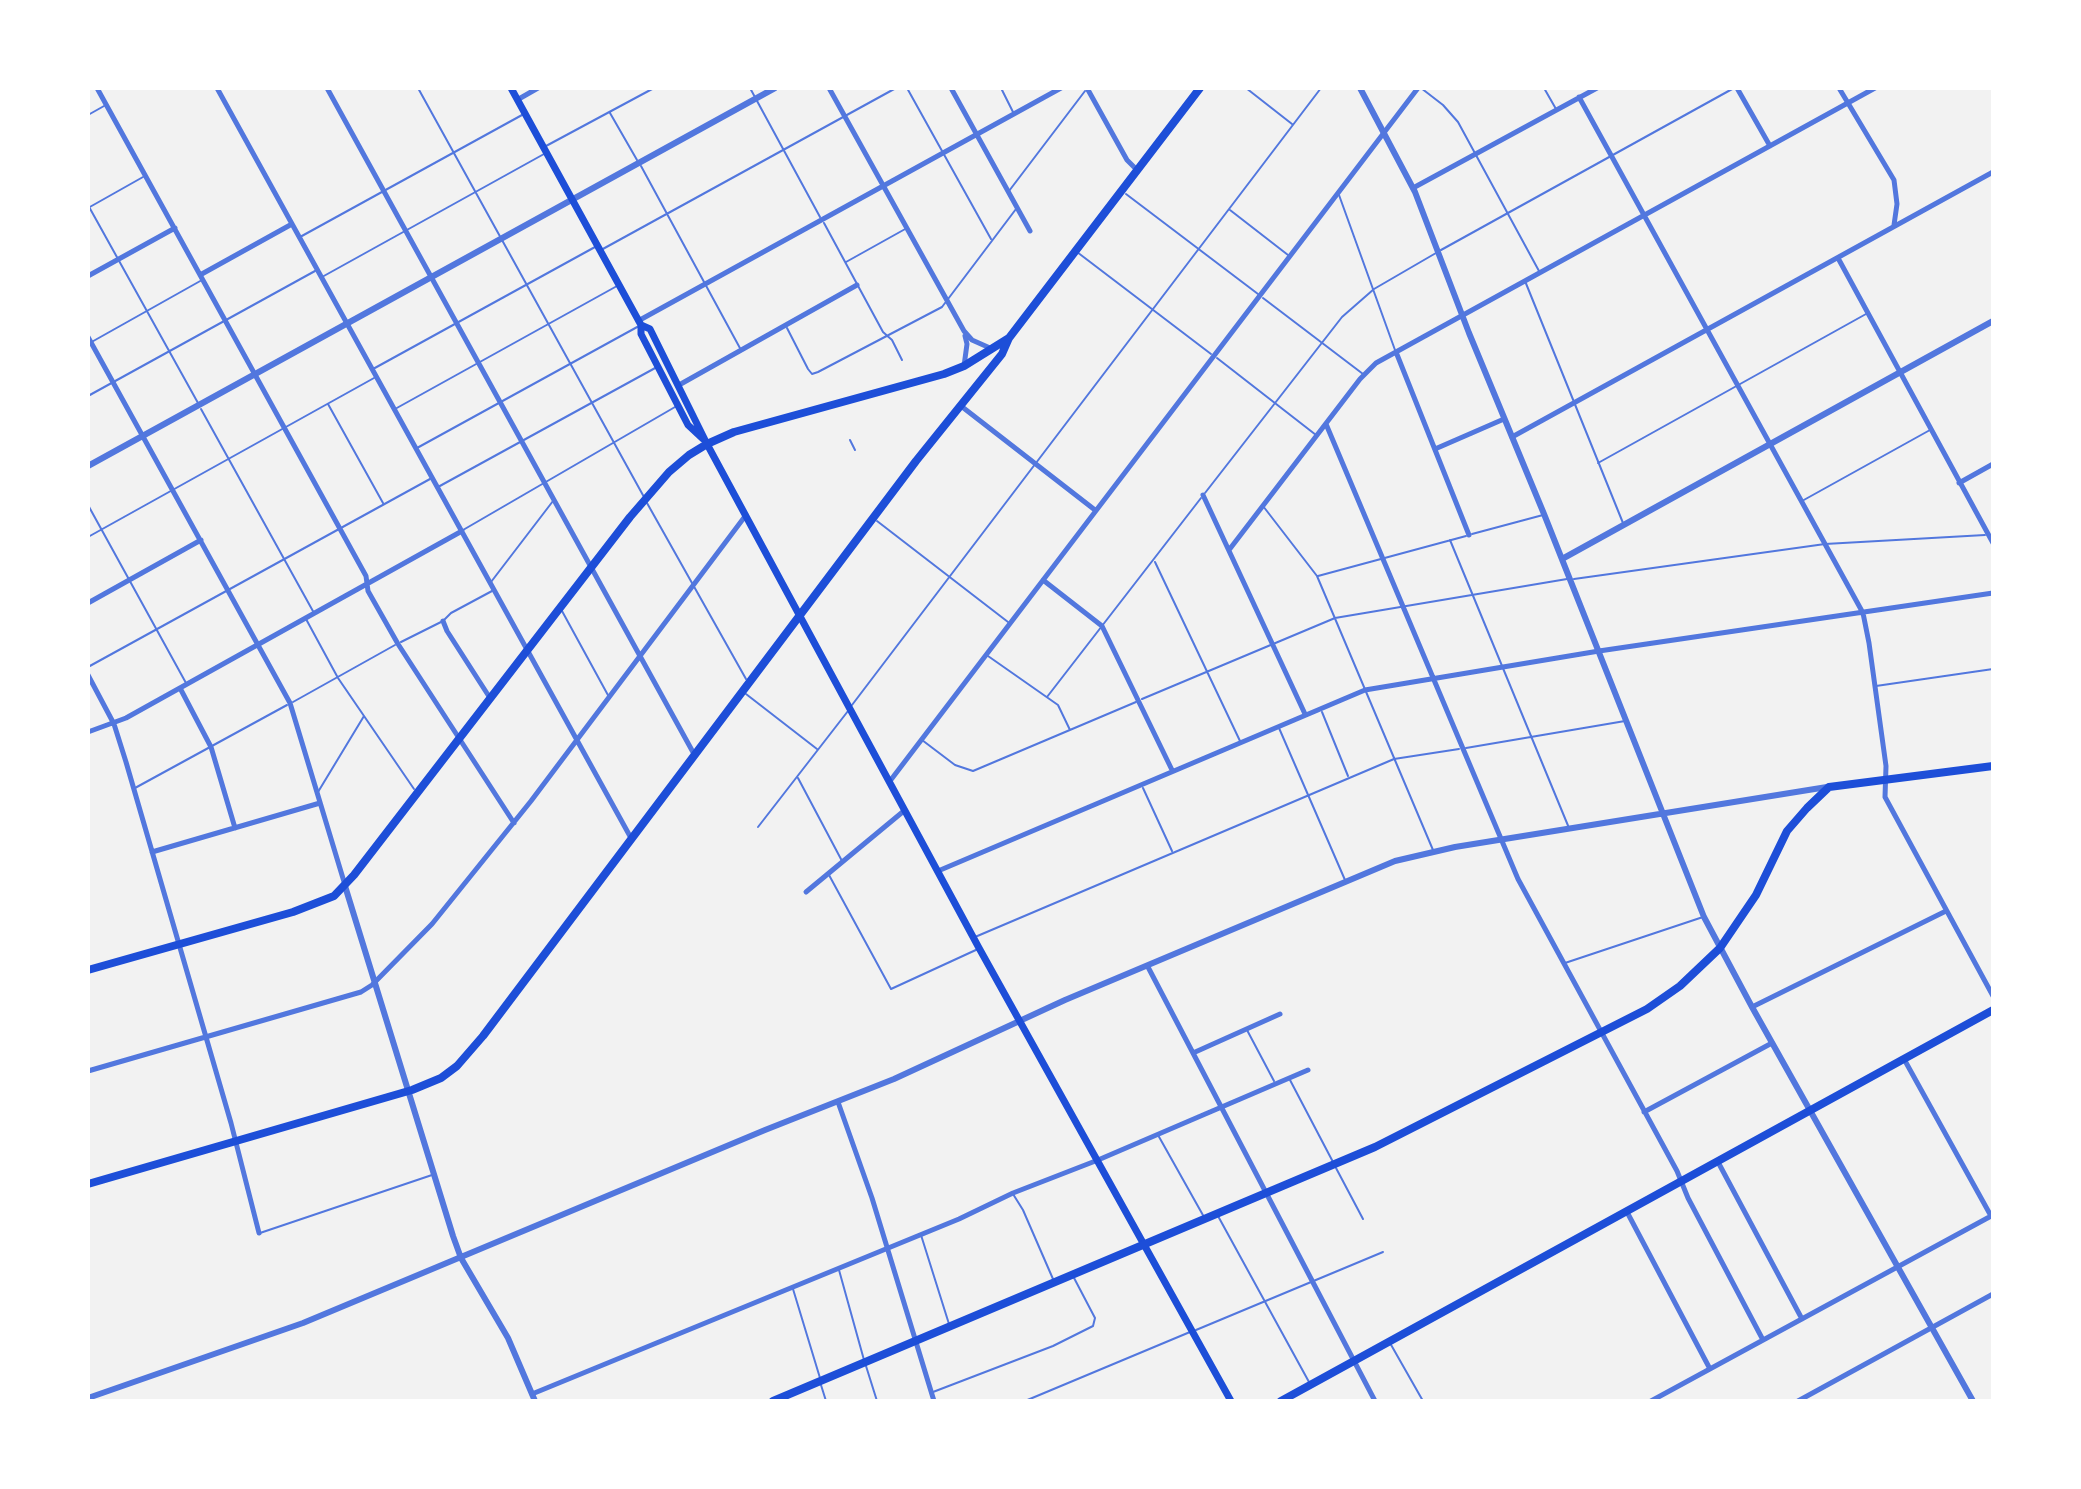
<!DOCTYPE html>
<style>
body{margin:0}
#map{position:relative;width:2081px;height:1489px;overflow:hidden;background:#f2f2f2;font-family:Montserrat,sans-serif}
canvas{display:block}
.frame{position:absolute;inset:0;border:90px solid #fff;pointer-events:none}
</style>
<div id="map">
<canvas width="2081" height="1489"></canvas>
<div class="frame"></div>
</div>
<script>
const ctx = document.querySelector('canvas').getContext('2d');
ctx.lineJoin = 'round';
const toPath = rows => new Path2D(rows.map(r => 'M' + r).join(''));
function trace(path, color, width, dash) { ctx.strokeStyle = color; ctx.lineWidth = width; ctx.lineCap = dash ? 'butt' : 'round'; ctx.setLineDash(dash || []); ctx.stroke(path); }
trace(toPath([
 [418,88,644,497],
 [750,88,820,217],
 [907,88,991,239],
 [1001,88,1013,112],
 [1246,88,1292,124],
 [1421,88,1443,105,1458,122,1539,271],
 [1544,88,1556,109],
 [610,113,637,160],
 [88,115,104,106],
 [546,146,654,88],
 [641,166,741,350],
 [1009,191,1085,91],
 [1126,194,1258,294],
 [1339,195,1395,350],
 [88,205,198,403],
 [88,208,143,177],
 [1230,210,1288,255],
 [824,223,883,332,892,340,902,360],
 [300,237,522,115],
 [601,250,896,88],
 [1441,250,1734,88],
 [1077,252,1211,354],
 [846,262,907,228],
 [322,277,544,154],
 [1525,281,1623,523],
 [1263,298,1363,374],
 [787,328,808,369,812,374,818,372,942,307,1016,209],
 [88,344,202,280],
 [1217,358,1316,435],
 [373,369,595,247],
 [88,396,315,271],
 [328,404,383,503],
 [201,409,314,613],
 [395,409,617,286],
 [850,440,855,450],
 [417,448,639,326],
 [1598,463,1866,314],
 [438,487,657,367],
 [1205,493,1342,317,1374,289,1436,253],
 [1802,501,1930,430],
 [647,503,746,679],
 [88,505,186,683],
 [1263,506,1317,576,1433,850],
 [877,521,1008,622],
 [463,530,675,407],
 [1472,534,1543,515],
 [88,537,374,378],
 [1450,540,1569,828],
 [1155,562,1240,741],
 [1318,576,1466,536],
 [1574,579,1825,544,1985,535],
 [491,582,553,501],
 [562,611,609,697],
 [306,619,338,678,414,789],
 [401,642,443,621,451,613,492,591],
 [988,656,1058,705,1070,730],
 [88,667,430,479],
 [1876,686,1993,669],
 [746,694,817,749],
 [1047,697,1201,498],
 [1142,699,1335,618,1567,579],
 [293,702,395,645],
 [852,705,1321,88],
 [1322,712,1348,776],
 [1279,728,1345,880],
 [922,740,955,765,973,771,1136,702],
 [1466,748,1625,721],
 [798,778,842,861],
 [135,788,287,705],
 [1143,788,1172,851],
 [318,792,364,716],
 [758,827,848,711],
 [829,875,891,989,978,949],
 [975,937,1394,759,1459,749],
 [1565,963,1703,917],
 [1247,1030,1274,1081],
 [1290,1080,1333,1162],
 [1158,1135,1204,1217],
 [1336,1168,1363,1219],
 [1013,1194,1023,1210,1053,1279],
 [1218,1216,1309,1382],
 [260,1233,432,1175],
 [921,1235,949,1324],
 [839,1270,864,1360],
 [793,1289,820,1378],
 [1196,1330,1383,1252],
 [1390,1343,1423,1401],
 [866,1366,877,1401],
 [821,1385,826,1401],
 [933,1392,1053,1346,1093,1326,1095,1318,1073,1276],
 [1025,1401,1190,1332]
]), '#5277de', 2);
trace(toPath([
 [97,88,366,576,368,591,398,644,514,823],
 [217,88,631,838],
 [327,88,694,754],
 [829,88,964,331,972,340,990,348],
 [951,88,1030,231],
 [1087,88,1127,160,1137,170],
 [1737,88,1770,146],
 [1839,88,1894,180,1897,204,1894,225],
 [1579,97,1863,613,1869,643,1886,766,1885,797,1993,996],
 [517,100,538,88],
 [1413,188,1597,88],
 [1838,258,1993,543],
 [200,275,292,224],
 [88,276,175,228],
 [638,321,1061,88],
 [88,337,290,703,345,885],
 [1396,352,1469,535],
 [964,366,967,344,965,336],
 [679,385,857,285],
 [961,406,1095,510],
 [1326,424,1518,879,1677,1171,1688,1198,1763,1340],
 [1512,437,1993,172],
 [1435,449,1504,419],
 [1959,483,1993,464],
 [1203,495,1305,714],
 [1229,550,1360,379,1376,363,1875,88],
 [1043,580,1102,626,1172,770],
 [88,603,201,540],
 [443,621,447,631,490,698],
 [88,675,114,724,126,762,231,1123,259,1233],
 [180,688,211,747,235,828],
 [88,732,126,718,462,531],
 [890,781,1418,88],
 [152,852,320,803],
 [938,871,1365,690,1599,651,1993,593],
 [806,892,905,810],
 [1148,967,1375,1401],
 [1752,1007,1946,911],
 [1193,1053,1280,1014],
 [1904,1059,1991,1216],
 [88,1071,361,992,372,985,432,924,531,801,746,515],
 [838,1102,872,1198,934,1401],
 [1644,1112,1772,1043],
 [1718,1162,1802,1319],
 [1627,1212,1710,1369],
 [532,1394,959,1219,1013,1193,1098,1160,1308,1070],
 [1651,1401,1993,1215],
 [1798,1401,1993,1294]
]), '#5277de', 5);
trace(toPath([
 [1360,88,1415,192,1469,333,1544,514,1704,917,1752,1007,1973,1401],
 [88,466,775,88],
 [1562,559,1993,321],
 [345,886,453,1236,461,1258,508,1338,535,1401],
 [88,1398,303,1323,765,1130,894,1079,1065,1000,1395,861,1455,847,1827,787]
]), '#5277de', 6);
trace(toPath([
 [511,88,641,325,641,334,688,425,703,439],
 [641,325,650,329,707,444,979,948,1231,1401]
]), '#1d4ed8', 7);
trace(toPath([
 [88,970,293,912,334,896,354,875,630,517,669,472,689,455,707,444,734,432,944,374,964,366,1009,338],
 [88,1184,412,1090,441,1078,457,1066,483,1036,916,461,1002,354,1009,338,1200,88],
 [773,1401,1375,1147,1647,1009,1680,986,1720,948,1756,895,1787,831,1807,808,1829,787,1993,766],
 [1281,1401,1993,1010]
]), '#1d4ed8', 8);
</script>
